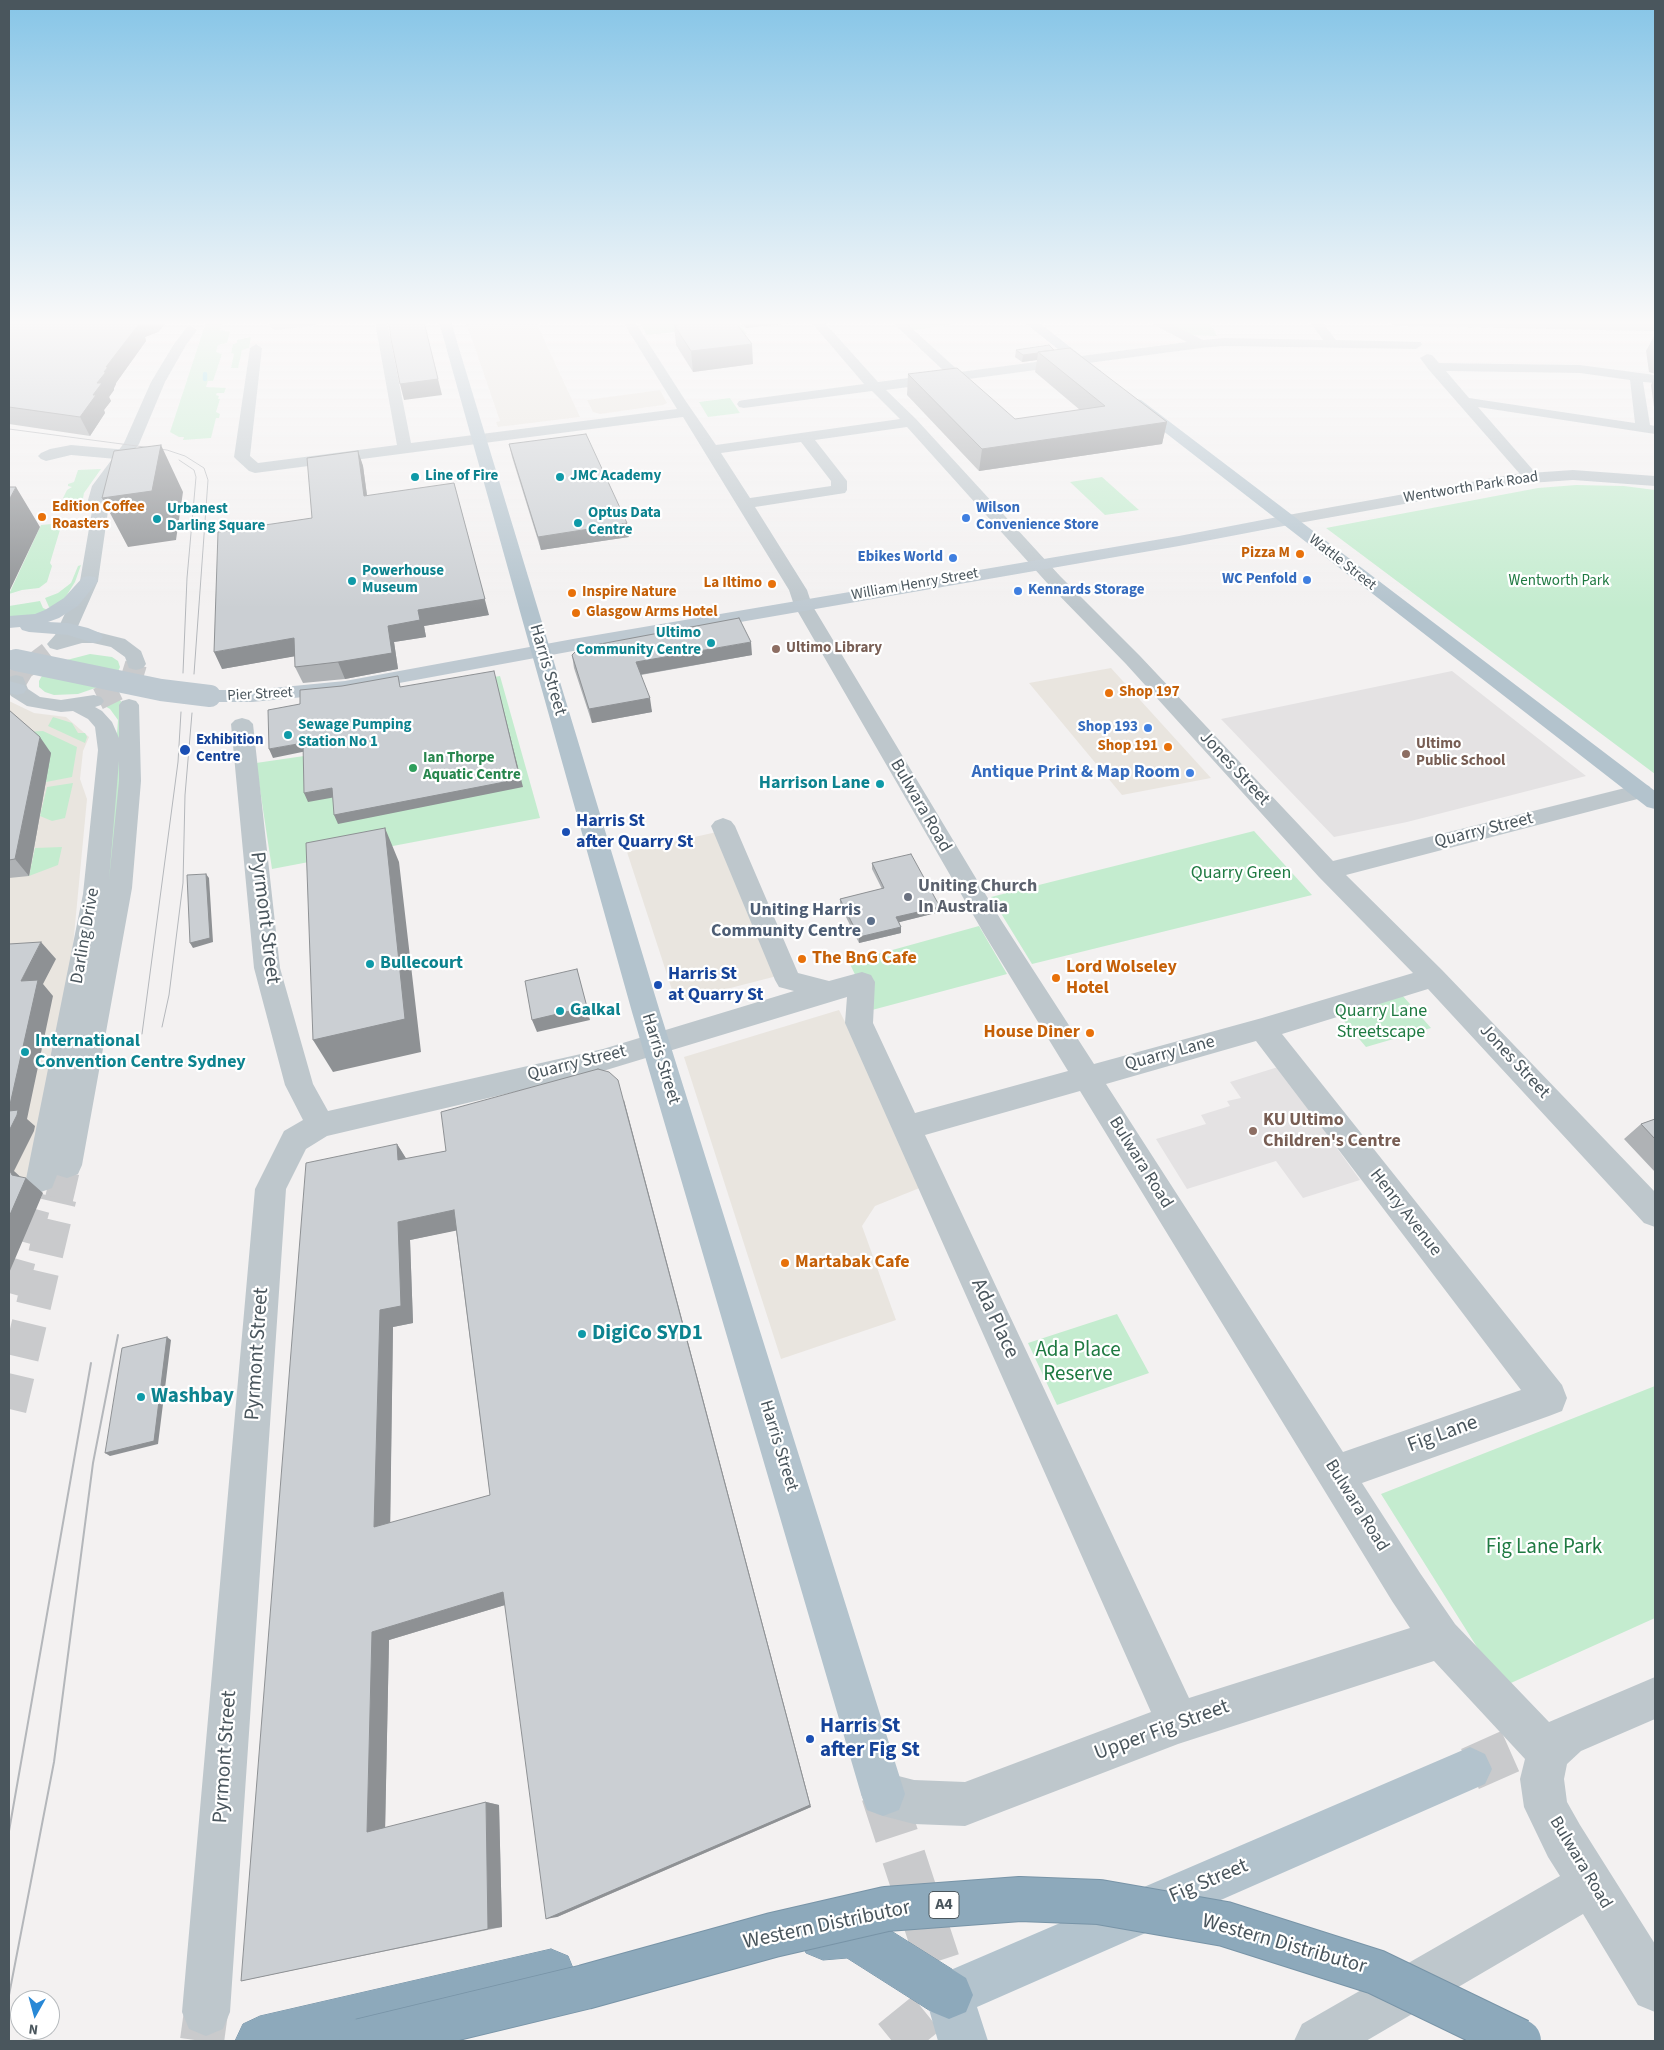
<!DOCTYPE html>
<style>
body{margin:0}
#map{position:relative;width:1664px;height:2050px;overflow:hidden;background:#f3f1f1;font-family:"Source Sans 3",sans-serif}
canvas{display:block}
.frame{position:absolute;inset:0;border:10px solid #4a565d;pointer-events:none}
.north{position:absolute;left:10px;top:1990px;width:50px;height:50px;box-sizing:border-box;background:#fff;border:1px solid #b7bbbe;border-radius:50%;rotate:187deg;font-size:14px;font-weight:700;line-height:20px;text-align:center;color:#4a565d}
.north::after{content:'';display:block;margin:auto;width:18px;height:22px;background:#2888d6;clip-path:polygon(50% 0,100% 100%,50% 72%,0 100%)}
</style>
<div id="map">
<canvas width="1664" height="2050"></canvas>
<div class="frame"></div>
<div class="north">N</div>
</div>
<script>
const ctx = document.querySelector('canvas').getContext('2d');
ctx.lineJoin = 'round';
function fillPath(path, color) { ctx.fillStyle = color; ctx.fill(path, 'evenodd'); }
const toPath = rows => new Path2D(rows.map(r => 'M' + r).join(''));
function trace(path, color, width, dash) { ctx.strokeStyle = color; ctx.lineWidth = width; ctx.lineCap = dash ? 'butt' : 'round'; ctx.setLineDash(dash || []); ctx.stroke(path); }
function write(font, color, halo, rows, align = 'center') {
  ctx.font = font + ' "Source Sans 3",sans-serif'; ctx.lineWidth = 4.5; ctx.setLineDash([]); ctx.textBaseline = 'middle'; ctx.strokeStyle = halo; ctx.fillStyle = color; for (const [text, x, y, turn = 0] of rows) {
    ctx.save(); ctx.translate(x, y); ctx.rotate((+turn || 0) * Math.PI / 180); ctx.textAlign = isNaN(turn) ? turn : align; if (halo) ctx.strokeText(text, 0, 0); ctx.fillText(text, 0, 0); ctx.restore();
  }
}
fillPath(toPath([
 [466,322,536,322,580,417,498,427,496,422,500,421],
 [660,390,667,403,663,405,600,414,593,412,587,400],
 [1111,668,1211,778,1122,795,1029,683],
 [9,701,34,713,66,717,89,737,83,751,80,779,87,799,71,967,30,1168,9,1238],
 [717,832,777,976,676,1002,627,852],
 [839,1010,889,1109,922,1187,875,1206,862,1226,896,1320,781,1359,684,1057]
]), '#e9e5df');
fillPath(toPath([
 [1452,671,1586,776,1407,822,1334,837,1221,719],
 [1278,1067,1360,1180,1303,1198,1276,1161,1187,1189,1156,1139,1206,1124,1201,1115,1230,1106,1227,1101,1241,1098,1230,1082]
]), '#e4e2e3');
fillPath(toPath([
 [206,322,222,322,220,330,230,332,227,343,218,345,216,352,222,354,213,381,208,381,206,387,226,388,224,393,217,393,216,395,219,396,218,399,220,399,216,412,220,414,219,418,216,418,211,438,183,440,184,437,179,437,170,432],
 [639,322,737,322,747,334,736,336,693,330,647,335],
 [905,322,948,322,951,325,914,330],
 [1165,322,1209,322,1217,336,1188,335],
 [251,337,249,348,242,350,238,368,231,368,234,354,231,353,233,344,237,343,237,340],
 [730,398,740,413,708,417,699,402],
 [101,469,84,493,81,509,60,511,58,509,64,505,65,500,63,498,67,490,72,487,68,486,68,484,74,482,78,470],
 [1102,477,1139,510,1105,515,1070,482],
 [1576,485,1624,486,1655,490,1655,774,1326,528,1538,488],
 [62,523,50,563,52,566,47,582,39,588,22,590,9,594,41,525],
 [81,565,75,582,65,598,52,609,49,607,45,598,58,593,71,583,78,566],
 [40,601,43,608,50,611,22,619,9,620,9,606],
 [90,654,112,657,118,661,120,667,117,674,101,686,78,694,54,695,45,692,39,687,39,681,43,674,63,661],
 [500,676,540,818,272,869,256,763,304,756,302,710],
 [118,698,125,706,113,880,107,881,118,720,110,709,103,705],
 [53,717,72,723,78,733,85,733,87,737,85,743,48,726],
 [43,731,77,747,72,777,46,782,26,732],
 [73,783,65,818,52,821,40,816,47,787],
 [1254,831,1312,895,1032,964,991,897],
 [62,847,58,865,29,876,35,848],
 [979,926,1007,974,872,1010,849,962],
 [1402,995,1431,1028,1366,1047,1338,1014],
 [1117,1314,1149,1373,1057,1405,1028,1343],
 [1655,1386,1655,1618,1502,1687,1381,1494]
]), '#c4eccf');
trace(toPath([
 [205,374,205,379]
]), '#94dee6', 4.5);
trace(toPath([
 [202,2041,206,2012]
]), '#c9cacc', 44, [44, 22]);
trace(toPath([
 [33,662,54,646]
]), '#c9cacc', 18, [18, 9]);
trace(toPath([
 [16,681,23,669,35,660],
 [98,699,125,686,132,677,136,664]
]), '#c9cacc', 22, [22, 11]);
trace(toPath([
 [59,1199,67,1165]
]), '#c9cacc', 28, [28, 14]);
trace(toPath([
 [9,1293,34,1202],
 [9,1409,59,1198]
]), '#c9cacc', 35, [35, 18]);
trace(toPath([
 [1470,1769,1549,1734],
 [883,1794,949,1995]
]), '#c9cacc', 44, [44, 22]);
trace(toPath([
 [892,2041,949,1995]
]), '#c9cacc', 44, [44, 22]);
const motorway = toPath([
 [852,1911,869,1917,966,1978,973,1995,966,2012,949,2019,932,2012,847,1958,823,1960,806,1953,799,1936,806,1919,823,1912,852,1911],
 [551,1949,568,1956,575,1973,568,1990,551,1997,363,2041,235,2041,243,2024,260,2016,551,1949]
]);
trace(motorway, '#7894a7', 1);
fillPath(toPath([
 [279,322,319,322,313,326,275,330,269,326,271,323,279,322],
 [375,322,387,322,411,443,677,409,623,322,635,322,685,400,716,445,900,419,872,391,744,408,739,407,737,404,739,401,744,400,864,384,811,322,824,322,878,382,946,373,892,322,905,322,960,372,1187,342,1154,325,1152,322,1167,322,1203,340,1224,338,1323,340,1310,322,1322,322,1336,340,1421,342,1422,345,1416,349,1224,346,1201,348,886,390,916,419,1060,576,1140,656,1333,861,1641,784,1649,786,1652,791,1649,796,1346,875,1442,970,1655,1192,1655,1227,1644,1223,1428,989,1282,1034,1562,1385,1567,1398,1562,1411,1549,1416,1362,1483,1420,1573,1455,1624,1549,1722,1655,1677,1655,1719,1581,1751,1567,1764,1564,1779,1567,1802,1580,1825,1655,1944,1655,2012,1638,2005,1583,1914,1366,2041,1294,2041,1302,2024,1560,1876,1548,1857,1524,1807,1520,1779,1525,1759,1434,1661,1178,1744,965,1826,914,1824,883,1816,867,1810,861,1794,867,1778,883,1772,914,1780,965,1782,1151,1712,845,1023,847,997,603,1071,327,1136,306,1149,286,1189,230,2012,223,2029,206,2036,189,2029,182,2012,255,1189,284,1131,303,1120,285,1085,254,968,231,724,235,720,242,718,249,720,253,724,280,968,313,1084,328,1111,603,1049,794,991,779,987,775,980,711,826,715,821,723,818,731,821,735,826,798,973,829,981,862,972,871,975,875,982,873,1023,915,1113,1068,1071,983,932,794,605,789,590,683,417,255,473,249,471,237,460,234,457,250,348,256,344,262,348,250,456,258,463,397,445,375,322],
 [907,427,1048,584,1126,664,1319,877,1413,973,1262,1018,1094,1064,1001,920,812,605,807,590,755,507,845,493,847,490,847,481,815,440,907,427],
 [801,442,831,481,831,486,750,498,721,453,801,442],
 [1256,1041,1521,1390,1343,1452,1106,1084,1256,1041],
 [1080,1091,1392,1601,1410,1628,1189,1698,925,1135,1080,1091],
 [1389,322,1655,323,1655,331,1395,326,1389,322],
 [1427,354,1432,355,1439,363,1580,365,1655,375,1655,383,1643,382,1650,425,1655,426,1655,434,1478,407,1540,478,1538,481,1526,481,1429,370,1420,358,1427,354],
 [1446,371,1580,373,1630,380,1635,423,1469,398,1446,371],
 [71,445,139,451,144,453,147,456,144,459,139,461,71,455,46,461,41,459,38,456,41,453,50,449,71,445]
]), '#bec7cc');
fillPath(toPath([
 [191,326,197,330,186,345,165,382,139,444,108,486,104,500,108,511,98,581,75,633,93,631,125,639,141,651,146,664,143,668,136,670,129,668,125,657,111,647,93,643,82,643,57,650,50,648,47,644,55,635,80,581,92,511,88,500,92,486,124,443,151,382,174,344,187,327,191,326],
 [1573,470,1655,476,1655,486,1573,480,1515,484,1288,525,1282,524,1280,520,1282,516,1288,515,1515,474,1573,470],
 [16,675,23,677,28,689,40,697,61,700,94,695,101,697,104,701,101,705,95,707,102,711,112,722,119,738,119,705,122,701,129,699,136,701,139,705,141,781,132,888,82,1165,78,1174,67,1178,57,1175,52,1188,41,1192,30,1188,26,1179,83,894,98,750,95,727,88,719,73,711,61,712,27,706,11,696,9,693,9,677,16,675],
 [119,761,119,781,109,880,119,761]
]), '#bec7cc');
fillPath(toPath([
 [1288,515,1294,516,1296,520,1294,524,1179,546,573,651,345,693,252,702,210,702,203,700,200,696,203,692,210,690,252,690,345,681,573,639,1179,536,1288,515],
 [89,576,95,577,98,581,78,606,59,618,48,622,68,623,88,628,100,633,103,637,100,641,93,643,68,635,29,632,22,630,20,627,9,628,9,616,35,614,45,610,64,598,83,577,89,576],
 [9,681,24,685,27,689,24,693,17,695,9,693,9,681]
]), '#bec9d1');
fillPath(toPath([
 [439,322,451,322,660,1012,905,1794,899,1810,883,1816,867,1810,861,1794,632,1012,439,322],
 [1024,322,1038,322,1101,371,1094,375,1089,374,1024,322],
 [1136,399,1141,400,1655,791,1655,809,1647,807,1131,406,1129,403,1131,400,1136,399],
 [1470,1747,1485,1754,1492,1769,1485,1784,977,2007,988,2041,938,2041,925,1995,932,1978,1470,1747]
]), '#b3c3cd');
fillPath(motorway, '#8da9bb');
trace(toPath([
 [9,429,167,450,185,456,204,468,208,480,194,674],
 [179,460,194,470,196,477,187,578,183,673],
 [162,1027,169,995,183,883,185,795,192,713],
 [142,1034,178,762,181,712]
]), '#b4b7bb', 1);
trace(toPath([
 [9,1831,91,1363],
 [9,1995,54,1762,93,1463,118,1335]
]), '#b4b7bb', 2);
const motorwayBridge = toPath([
 [361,2041,585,1987,773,1935,886,1909,1020,1899,1099,1902,1225,1924,1376,1972,1519,2041]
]);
trace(motorwayBridge, '#7894a7', 46, []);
trace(toPath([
 [9,659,22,662]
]), '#bec9d1', 18);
trace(toPath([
 [16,660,161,690,210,696]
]), '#bec9d1', 22);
trace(motorwayBridge, '#8da9bb', 44);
fillPath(toPath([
 [9,322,167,322,158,332,145,337,146,341,116,383,116,384,114,388,114,390,109,397,111,401,104,410,105,413,90,436,9,424],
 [695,322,735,322,753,364,693,372,676,345,674,325,695,323],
 [741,322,799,322,746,328],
 [1655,334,1655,374,1649,372,1646,351],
 [1016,350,1054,350,1167,422,1162,444,979,471,907,395,908,374,1015,419,1080,410,1035,372,1037,360,1022,362,1015,357],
 [1655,376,1655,415,1651,385],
 [509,444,629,537,541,550,512,457],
 [358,451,363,466,367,495,489,615,424,626,426,637,394,642,398,669,345,679,303,683,295,667,295,656,222,669,312,518],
 [572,655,752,655,641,675,652,712,592,723,574,668],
 [9,710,51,753,29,876,9,878],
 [872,863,940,912,899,922,901,927,901,933,859,943,840,905,840,899,882,889,872,869],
 [1655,1119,1655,1172,1624,1139,1641,1124],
 [397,1144,406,1159,446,1151,811,1807,557,1917,505,1605,389,1640,385,1828,486,1802,499,1805,502,1927,241,1981],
 [456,1230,490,1495,390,1523,393,1327,413,1323,410,1240]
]), '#afb2b5');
fillPath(toPath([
 [133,322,167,322,158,332,145,337,146,341,116,383,116,384,114,388,114,390,109,397,111,401,104,410,105,413,90,436,80,417,93,395,97,383,106,367],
 [424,322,442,395,404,400,400,384],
 [746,322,799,322,746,328],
 [752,344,753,364,693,372,691,351],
 [1038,353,1037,360,1022,362,1023,355],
 [1167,422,1162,444,979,471,982,449],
 [161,445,183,492,176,540,128,547,102,498],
 [358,451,363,466,369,511,364,496],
 [454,483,489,615,424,626,426,637,394,642,398,669,345,679,338,662,388,626,418,610],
 [16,487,40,527,9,592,9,500],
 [627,523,629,537,541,550,538,537],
 [294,638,302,655,222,669,214,652],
 [751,642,752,655,638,675,636,662],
 [496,680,523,787,338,824,334,815],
 [650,698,652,712,592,723,589,709],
 [40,737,51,753,29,876,15,859],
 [303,743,307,751,273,758,269,749],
 [332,788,336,797,308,802,304,793],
 [385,828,399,862,421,1052,333,1072,313,1040],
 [206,874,209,878,213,942,193,948,190,943],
 [940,907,940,912,896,923,896,917],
 [901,927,901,933,859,943,859,937],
 [41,942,56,959,43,984,53,996,27,1119,35,1126,34,1131,14,1171,24,1180,26,1178,43,1193,9,1273,9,1111,21,981],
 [577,969,590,1020,537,1032,532,1020],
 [624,1100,811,1807,557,1917,546,1919],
 [397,1144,409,1163,398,1160],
 [454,1210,464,1229,410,1240,413,1323,393,1327,390,1538,374,1527,380,1310,398,1222],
 [167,1337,171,1340,158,1444,110,1456,105,1453],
 [503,1592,515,1602,389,1640,385,1834,367,1832,372,1632],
 [486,1802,499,1805,502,1927,488,1929]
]), '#8e9194');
const building = toPath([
 [9,322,134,322,133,322,139,324,106,367,108,367,104,372,106,372,97,383,102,383,93,395,96,395,80,417,9,407,9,322],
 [389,322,424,322,438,379,400,384,391,339,389,322],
 [695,322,735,322,752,344,691,351,674,325,696,323,695,322],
 [1049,345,1054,350,1038,352,1038,353,1023,355,1016,350,1049,345],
 [1070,348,1167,422,982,449,908,374,957,368,1015,419,1105,406,1038,352,1070,348],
 [586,434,627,523,538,537,509,444,586,434],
 [161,445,152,491,102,498,114,451,161,445],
 [358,451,364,496,454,483,485,599,418,610,420,620,388,626,392,653,338,662,295,667,294,638,214,652,218,532,312,518,307,458,358,451],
 [9,487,16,487,9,500,9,487],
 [739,618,751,642,636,662,650,698,589,709,572,655,579,648,739,618],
 [494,671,520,779,334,815,332,788,304,793,303,743,269,749,268,710,300,704,300,690,342,686,398,676,400,687,494,671],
 [9,710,40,737,15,859,9,860,9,710],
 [385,828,405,1019,313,1040,306,843,385,828],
 [911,854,940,907,896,917,901,927,859,937,840,899,884,888,872,863,911,854],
 [206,874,210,938,190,943,187,875,206,874],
 [41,942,21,981,38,980,9,1109,9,944,41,942],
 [577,969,587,1007,532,1020,525,981,577,969],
 [598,1069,609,1072,618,1080,810,1805,546,1919,503,1592,372,1632,367,1832,486,1802,488,1929,241,1981,306,1163,397,1144,398,1160,446,1151,441,1112,598,1069],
 [454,1210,490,1495,374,1527,380,1310,401,1306,398,1222,454,1210],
 [18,1110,17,1115,9,1131,9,1111,18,1110],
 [1655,1119,1655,1139,1641,1124,1655,1119],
 [9,1169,12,1175,26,1178,9,1217,9,1169],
 [167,1337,154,1441,105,1453,122,1348,167,1337]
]);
fillPath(building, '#cbcfd3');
trace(building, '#8e9194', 1);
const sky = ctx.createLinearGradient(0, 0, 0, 609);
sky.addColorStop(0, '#86c5e7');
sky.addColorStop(0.53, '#faf9f9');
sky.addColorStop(1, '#faf9f900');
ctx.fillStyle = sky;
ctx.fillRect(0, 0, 1664, 609);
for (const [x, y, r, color] of [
 [415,477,5,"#0f9aa8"],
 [560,477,5,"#0f9aa8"],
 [42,517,5,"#e8710a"],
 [966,518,5,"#3f7fe0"],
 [157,519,5,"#0f9aa8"],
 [578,523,5,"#0f9aa8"],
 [1300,554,5,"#e8710a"],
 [953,558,5,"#3f7fe0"],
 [1307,580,5,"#3f7fe0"],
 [352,581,5,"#0f9aa8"],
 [772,584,5,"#e8710a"],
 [1018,591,5,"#3f7fe0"],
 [572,593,5,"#e8710a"],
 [576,613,5,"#e8710a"],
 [711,643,5,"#0f9aa8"],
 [776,649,5,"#8d6e63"],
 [1109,693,5,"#e8710a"],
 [1148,728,5,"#3f7fe0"],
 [288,735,5,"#0f9aa8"],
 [1168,747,5,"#e8710a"],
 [185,750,6,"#1a4fb4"],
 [1406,754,5,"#8d6e63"],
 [413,768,5,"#2e9e5b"],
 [1190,773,5,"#3f7fe0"],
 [880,784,5,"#0f9aa8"],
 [566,832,5,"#1a4fb4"],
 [908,897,5,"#6b7280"],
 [871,921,5,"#5c6f8a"],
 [802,959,5,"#e8710a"],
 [370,964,5,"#0f9aa8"],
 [1056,978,5,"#e8710a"],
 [658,985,5,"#1a4fb4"],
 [560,1011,5,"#0f9aa8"],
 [1090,1033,5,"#e8710a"],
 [25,1052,5,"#0f9aa8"],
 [1253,1131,5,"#8d6e63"],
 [785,1263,5,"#e8710a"],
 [582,1334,5,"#0f9aa8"],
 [141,1397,5,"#0f9aa8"],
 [810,1739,5,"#1a4fb4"]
]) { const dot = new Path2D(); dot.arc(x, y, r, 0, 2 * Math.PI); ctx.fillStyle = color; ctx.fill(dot); trace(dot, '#fff', 2); }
write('bold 15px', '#0d838f', '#fff', [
 ["Line of Fire",425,477],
 ["JMC Academy",570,477],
 ["Urbanest",167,510],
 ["Darling Square",167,527],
 ["Optus Data",588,514],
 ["Centre",588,531],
 ["Powerhouse",362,572],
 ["Museum",362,589],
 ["Ultimo",701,634,"right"],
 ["Community Centre",701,651,"right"],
 ["Sewage Pumping",298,726],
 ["Station No 1",298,743]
], 'left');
write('15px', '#4a565d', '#fff', [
 ["Wentworth Park Road",1471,488,-9],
 ["Wattle Street",1342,563,38],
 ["William Henry Street",915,585,-10],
 ["Pier Street",260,695,-3]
]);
write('bold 15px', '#c56008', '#fff', [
 ["Edition Coffee",52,508],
 ["Roasters",52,525],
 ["Pizza M",1290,554,"right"],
 ["La Iltimo",762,584,"right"],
 ["Inspire Nature",582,593],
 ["Glasgow Arms Hotel",586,613],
 ["Shop 197",1119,693],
 ["Shop 191",1158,747,"right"]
], 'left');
write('bold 15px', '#366cbe', '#fff', [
 ["Wilson",976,509,"left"],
 ["Convenience Store",976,526,"left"],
 ["Ebikes World",943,558],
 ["WC Penfold",1297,580],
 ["Kennards Storage",1028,591,"left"],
 ["Shop 193",1138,728]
], 'right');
write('15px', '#1f7a42', '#fff', [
 ["Wentworth Park",1559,582]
]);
write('bold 15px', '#785e54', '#fff', [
 ["Ultimo Library",786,649],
 ["Ultimo",1416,745],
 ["Public School",1416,762]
], 'left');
write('bold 15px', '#164399', '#fff', [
 ["Exhibition",196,741],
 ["Centre",196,758]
], 'left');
write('bold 15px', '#27864d', '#fff', [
 ["Ian Thorpe",423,759],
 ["Aquatic Centre",423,776]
], 'left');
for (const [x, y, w] of [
 [944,1905,30]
]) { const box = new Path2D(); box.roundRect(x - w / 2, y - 13.5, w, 27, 4); ctx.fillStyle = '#fff'; ctx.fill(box); trace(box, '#4a565d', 1); }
write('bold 16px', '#4a565d', null, [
 ["A4",944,1905]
]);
write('18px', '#4a565d', '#fff', [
 ["Harris Street",547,670,74],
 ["Jones Street",1234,769,47],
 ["Bulwara Road",920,806,60],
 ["Quarry Street",1484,831,-14],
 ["Darling Drive",86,936,-80],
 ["Quarry Lane",1170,1054,-15],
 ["Harris Street",660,1059,73],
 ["Jones Street",1514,1062,47],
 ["Quarry Street",577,1064,-14],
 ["Bulwara Road",1140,1163,58],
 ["Henry Avenue",1405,1213,52],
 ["Harris Street",778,1446,73],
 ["Bulwara Road",1356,1506,58],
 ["Bulwara Road",1580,1863,59]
]);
write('bold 18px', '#366cbe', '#fff', [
 ["Antique Print & Map Room",1180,773]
], 'right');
write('bold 18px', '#0d838f', '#fff', [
 ["Harrison Lane",870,784,"right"],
 ["Bullecourt",380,964],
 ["Galkal",570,1011],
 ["International",35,1042],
 ["Convention Centre Sydney",35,1063]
], 'left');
write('bold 18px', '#164399', '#fff', [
 ["Harris St",576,822],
 ["after Quarry St",576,843],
 ["Harris St",668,975],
 ["at Quarry St",668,996]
], 'left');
write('18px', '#1f7a42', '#fff', [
 ["Quarry Green",1241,874],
 ["Quarry Lane",1381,1012],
 ["Streetscape",1381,1033]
]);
write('bold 18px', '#5b616d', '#fff', [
 ["Uniting Church",918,887],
 ["In Australia",918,908]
], 'left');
write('bold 18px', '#4e5e75', '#fff', [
 ["Uniting Harris",861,911],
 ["Community Centre",861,932]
], 'right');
write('bold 18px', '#c56008', '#fff', [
 ["The BnG Cafe",812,959],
 ["Lord Wolseley",1066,968],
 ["Hotel",1066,989],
 ["House Diner",1080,1033,"right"],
 ["Martabak Cafe",795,1263]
], 'left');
write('bold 18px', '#785e54', '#fff', [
 ["KU Ultimo",1263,1121],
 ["Children's Centre",1263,1142]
], 'left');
write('21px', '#4a565d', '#fff', [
 ["Pyrmont Street",264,918,83],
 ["Ada Place",994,1319,65],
 ["Pyrmont Street",258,1354,-86],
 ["Fig Lane",1443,1435,-20],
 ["Upper Fig Street",1162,1731,-20],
 ["Pyrmont Street",226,1757,-86],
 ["Fig Street",1209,1882,-23],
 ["Western Distributor",827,1926,-12],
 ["Western Distributor",1284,1945,16]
]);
write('bold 21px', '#0d838f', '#fff', [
 ["DigiCo SYD1",592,1334],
 ["Washbay",151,1397]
], 'left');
write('21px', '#1f7a42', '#fff', [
 ["Ada Place",1078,1351],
 ["Reserve",1078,1375],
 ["Fig Lane Park",1544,1548]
]);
write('bold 21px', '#164399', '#fff', [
 ["Harris St",820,1727],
 ["after Fig St",820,1751]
], 'left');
</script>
